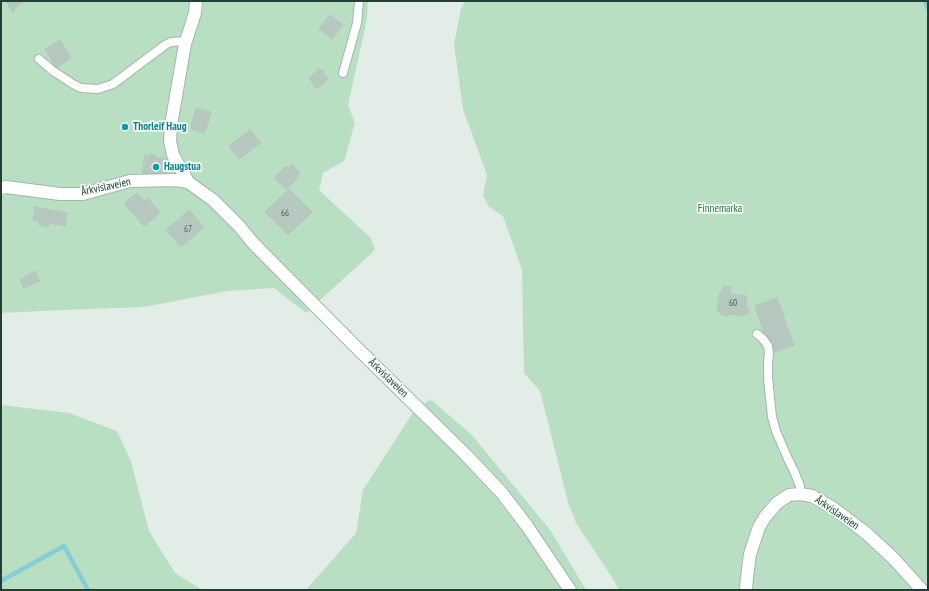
<!DOCTYPE html>
<meta charset="utf-8">
<style>
body{margin:0}
#map{position:relative;width:929px;height:591px;overflow:hidden;background:#e2ede7;font-family:"PT Sans Narrow",sans-serif}
canvas{display:block}
.frame{position:absolute;inset:0;border:2px solid #213f35;pointer-events:none}
</style>
<div id="map">
<canvas width="929" height="591"></canvas>
<div class="frame"></div>
</div>
<script>
const ctx = document.querySelector('canvas').getContext('2d');
ctx.lineJoin = 'round';
function fillPath(path, color) { ctx.fillStyle = color; ctx.fill(path, 'evenodd'); }
const toPath = rows => new Path2D(rows.map(r => 'M' + r).join(''));
function trace(path, color, width, dash) { ctx.strokeStyle = color; ctx.lineWidth = width; ctx.lineCap = dash ? 'butt' : 'round'; ctx.setLineDash(dash || []); ctx.stroke(path); }
function write(font, color, halo, rows, align = 'center') {
  ctx.font = font + ' "PT Sans Narrow",sans-serif'; ctx.lineWidth = 3.5; ctx.setLineDash([]); ctx.textBaseline = 'middle'; ctx.strokeStyle = halo; ctx.fillStyle = color; for (const [text, x, y, turn = 0] of rows) {
    ctx.save(); ctx.translate(x, y); ctx.rotate((+turn || 0) * Math.PI / 180); ctx.textAlign = isNaN(turn) ? turn : align; if (halo) ctx.strokeText(text, 0, 0); ctx.fillText(text, 0, 0); ctx.restore();
  }
}
fillPath(toPath([
 [1,1,368,1,367,19,348,105,355,123,344,161,323,173,319,190,371,238,375,250,306,313,274,288,227,291,144,307,63,310,1,313],
 [465,1,928,1,928,590,619,590,611,576,576,523,568,502,540,391,524,373,522,270,503,216,489,207,483,195,487,175,463,109,454,44,461,9],
 [430,399,472,435,551,531,586,590,306,590,356,533,363,490,412,414],
 [1,405,69,413,117,431,131,461,149,531,175,573,202,590,1,590]
]), '#b9dfc2');
trace(toPath([
 [925,1,928,9],
 [1,581,64,546,88,590]
]), '#86cdd5', 4.5);
const building = toPath([
 [6,1,23,1,23,2,16,7,13,13,6,1],
 [330,15,343,25,332,39,319,29,330,15],
 [60,40,71,58,56,68,45,49,60,40],
 [319,69,320,70,321,69,324,72,323,73,328,79,317,89,309,78,319,69],
 [196,108,211,112,206,130,205,130,204,133,191,129,192,126,191,126,196,108],
 [250,130,261,143,239,159,229,146,250,130],
 [150,154,155,155,154,157,169,160,166,177,142,173,145,155,150,156,150,154],
 [292,165,300,173,297,177,298,178,289,187,288,186,286,189,274,178,286,166,288,168,292,165],
 [289,189,312,212,288,235,265,212,289,189],
 [137,193,144,201,148,198,160,213,144,226,124,203,137,193],
 [35,207,67,213,65,226,49,223,48,227,39,225,39,221,33,220,35,207],
 [189,210,204,227,181,247,166,230,189,210],
 [35,271,40,281,24,288,20,280,24,278,23,278,35,271],
 [723,286,731,287,730,294,747,296,746,308,749,309,749,314,745,314,744,316,728,314,728,316,721,315,721,312,717,312,720,292,722,292,723,286],
 [777,298,794,345,771,353,755,306,777,298]
]);
fillPath(building, '#b7c8c0');
trace(building, '#b4c7be', 1);
const service = toPath([
 [39,59,53,71,73,84,81,88,98,89,113,84,165,45,171,42,187,41],
 [343,73,357,23,359,1],
 [757,334,763,339,768,346,769,354,768,362,768,378,772,417,776,431,788,459,794,471,800,486,800,494]
]);
const minor = toPath([
 [188,182,173,155,170,141,171,125,185,44,195,13,196,1],
 [1,188,6,187,60,194,83,194,130,181,176,180,188,182,213,200,239,226,254,244,356,347,465,454,501,492,527,526,570,590],
 [746,590,747,577,750,554,759,527,765,517,777,503,789,495,800,494,812,496,833,508,866,533,893,558,922,590]
]);
trace(service, '#a4b5ae', 10);
trace(minor, '#a4b5ae', 14);
trace(service, '#fff', 8);
trace(minor, '#fff', 12);
for (const [x, y, r, color] of [
 [125,127,4,"#0f9aa8"],
 [156,167,4,"#0f9aa8"]
]) { const dot = new Path2D(); dot.arc(x, y, r, 0, 2 * Math.PI); ctx.fillStyle = color; ctx.fill(dot); trace(dot, '#f2f9f5', 1.5); }
write('9px', '#466158', null, [
 ["66",285,213],
 ["67",188,229],
 ["60",733,303]
]);
write('bold 11px', '#0d838f', '#f2f9f5', [
 ["Thorleif Haug",133,127],
 ["Haugstua",164,167]
], 'left');
write('11px', '#213f35', '#f2f9f5', [
 ["Årkvislaveien",106,187,-12],
 ["Årkvislaveien",388,378,44],
 ["Årkvislaveien",837,513,34]
]);
write('11px', '#287843', '#f2f9f5', [
 ["Finnemarka",720,209]
]);
</script>
